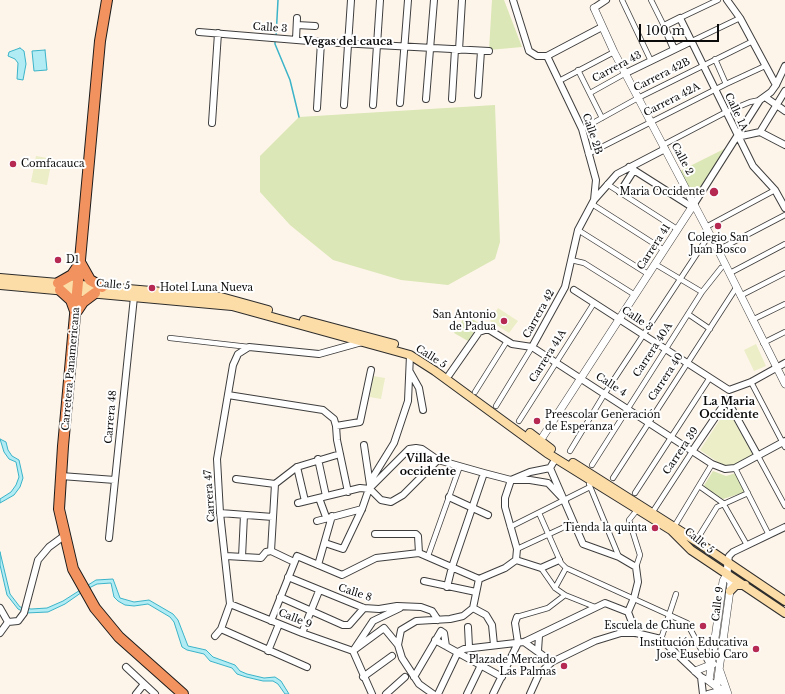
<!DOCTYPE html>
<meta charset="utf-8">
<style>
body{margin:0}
#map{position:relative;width:785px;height:694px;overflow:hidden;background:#fef5ea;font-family:"Libre Baskerville",serif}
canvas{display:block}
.scale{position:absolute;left:639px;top:24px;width:80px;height:18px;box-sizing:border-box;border:2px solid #0b0b0b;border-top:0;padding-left:5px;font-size:12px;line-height:14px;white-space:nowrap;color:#0b0b0b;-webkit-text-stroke:3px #fff;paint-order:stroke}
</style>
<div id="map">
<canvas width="785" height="694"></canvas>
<div class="scale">100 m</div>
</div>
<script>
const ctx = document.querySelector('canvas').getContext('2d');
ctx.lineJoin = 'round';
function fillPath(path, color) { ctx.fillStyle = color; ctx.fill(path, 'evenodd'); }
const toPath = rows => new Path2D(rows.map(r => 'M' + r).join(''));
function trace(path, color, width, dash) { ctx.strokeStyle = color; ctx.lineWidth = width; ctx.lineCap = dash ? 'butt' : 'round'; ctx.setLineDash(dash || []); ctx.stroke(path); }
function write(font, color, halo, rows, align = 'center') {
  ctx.font = font + ' "Libre Baskerville",serif'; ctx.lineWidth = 4; ctx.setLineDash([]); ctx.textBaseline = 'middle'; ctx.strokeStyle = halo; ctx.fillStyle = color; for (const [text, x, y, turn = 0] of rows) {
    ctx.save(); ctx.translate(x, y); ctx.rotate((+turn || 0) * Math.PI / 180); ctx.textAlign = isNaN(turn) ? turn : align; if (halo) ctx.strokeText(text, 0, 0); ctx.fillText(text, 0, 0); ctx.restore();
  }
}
fillPath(toPath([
 [492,0,504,0,522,47,489,50],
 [495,105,500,242,495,259,448,285,401,280,333,260,290,225,260,192,260,156,299,117],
 [726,148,694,198,680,171],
 [466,315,480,324,468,341,454,333],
 [713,471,726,476,736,473,745,492,723,499,703,487]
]), '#dbe7b6');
fillPath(toPath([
 [36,156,52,159,47,185,31,182],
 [498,308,518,321,509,333,490,321],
 [756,344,766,366,754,371,744,350],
 [373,376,385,378,381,399,370,397],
 [727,409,753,454,737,464,725,467,700,450]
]), '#ebeec7');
const water = toPath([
 [20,48,24,51,26,64,23,80,17,79,18,63,15,59,8,56,9,52,20,48],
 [45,50,47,70,34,71,32,51,45,50],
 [0,439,6,442,8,450,12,456,19,460,23,478,20,487,14,495,0,503,0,499,11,492,16,485,19,477,16,462,9,459,4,452,0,439],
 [0,552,10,594,20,607,31,609,47,608,63,601,96,580,113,579,120,598,134,602,149,600,173,614,178,620,188,646,206,650,213,657,235,665,240,671,247,674,264,678,275,677,281,681,289,694,285,694,278,684,273,681,263,681,246,677,237,674,232,668,210,661,204,654,187,650,182,647,174,622,170,617,148,604,134,606,125,605,118,601,114,597,111,583,97,584,85,590,65,604,48,612,26,613,18,609,7,595,0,565,0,552]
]);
fillPath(water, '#b1ebf3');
trace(water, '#3bb3c8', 1);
trace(toPath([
 [276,37,278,0],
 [275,41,275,44,290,80,299,117]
]), '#3bb3c8', 1.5);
const pedestrian = toPath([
 [622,0,651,61],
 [651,0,664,26],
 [680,18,718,0],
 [690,42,740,18],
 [715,59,726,84],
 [578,70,602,118],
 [559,81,614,52],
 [590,93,626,73],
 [582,129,638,98,753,41],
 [663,145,726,112,750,102,760,100],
 [588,154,726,84,765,66],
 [607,184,677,229],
 [592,204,664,250],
 [706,227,775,190],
 [578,230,648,274],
 [718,250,785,215],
 [571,260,584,263,635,295],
 [655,264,702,292],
 [730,273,785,244],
 [740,296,785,273],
 [688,314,710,329],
 [752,320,785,304],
 [170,338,249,347],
 [763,343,785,332],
 [751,382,785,447],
 [475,392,507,341],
 [496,406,532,347],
 [519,421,594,303],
 [570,451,605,393,706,240],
 [758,456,785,506],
 [592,465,702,292,721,268],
 [735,468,769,535],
 [613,478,736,288],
 [589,484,619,557],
 [699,486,723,503,747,545],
 [635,493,709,379],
 [539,513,561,563,566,568,555,588],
 [652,513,693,450],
 [510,527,590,487],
 [674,527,712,464],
 [696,541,717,507,748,493],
 [517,549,573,523],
 [428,556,460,466],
 [636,567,640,555,629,520,637,510],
 [541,568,555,588,565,595,595,607],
 [566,568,687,623,710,666],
 [517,617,548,608,565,595],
 [661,639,676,594]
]);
const minor = toPath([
 [513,0,529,51,537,56,547,56,602,27],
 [727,0,740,18,776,85],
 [594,8,606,0],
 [297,25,315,26],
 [199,32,321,42,489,51],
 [296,39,297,18],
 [674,49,664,26,680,18,753,166,775,190,785,208],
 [459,50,462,0],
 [547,56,582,129,596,180,594,200],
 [626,73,690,42],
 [478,95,481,51],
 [765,97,785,111],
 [426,99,434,0],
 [452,99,455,49],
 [400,103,408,0],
 [344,105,351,0],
 [373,105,380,0],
 [317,108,321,42],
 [212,123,218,33],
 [760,132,785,91],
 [760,132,785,145],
 [737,137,760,132],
 [629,167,692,207],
 [620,192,634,170],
 [694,204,760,100,771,92,776,85,785,66],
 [574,290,729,390,751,382,785,363],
 [532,347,565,287,578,230,594,200,617,174,665,149],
 [410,372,419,388,423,410],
 [449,375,479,332,488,329,512,344,532,347,712,464,725,469,735,468,785,441],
 [228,395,323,410,334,419,336,426,337,440,348,492],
 [336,426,360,422,371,370],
 [364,445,370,485],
 [693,450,727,400,758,456],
 [556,458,550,468,583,544,619,557,636,567,638,582,634,598,628,612,636,633],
 [318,459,326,496],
 [297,467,305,501],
 [61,476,115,480],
 [236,479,275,484],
 [275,484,297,467,340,454],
 [370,488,409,449,416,448,422,449,438,460,484,473,511,480,530,480,548,483,565,501],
 [370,489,381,500,391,502,403,495,438,460],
 [449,497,488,515],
 [319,498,326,517],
 [298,503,360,488,370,489],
 [220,513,273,517],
 [317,521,362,509],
 [375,534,416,534,418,536,419,553],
 [109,538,134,297],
 [325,543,343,549,362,509,373,477,394,443,408,401,410,355],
 [271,551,275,484],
 [226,556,261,558,266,552,271,551,294,562],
 [242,557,244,515],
 [516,560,517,549,505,507,505,498,511,480,530,472,550,468],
 [516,560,541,568,559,560],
 [728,562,729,556,733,552,785,527],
 [318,565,332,516],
 [288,577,364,608,379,609,397,606,421,607,432,611,438,620],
 [479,579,505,568,516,560],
 [424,581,476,592],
 [447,587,452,567,484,473],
 [280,597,343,625,349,625,364,608],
 [230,604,302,633,353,651],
 [0,608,8,622],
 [473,608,486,615,492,625,494,645],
 [271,621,297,556,342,575,376,558,419,553,479,579],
 [468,627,469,647],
 [221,629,307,667],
 [0,633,8,622,18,621,24,613,38,560,49,547,64,536],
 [302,633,319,591],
 [215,636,221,629,230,604,220,513,217,459,233,365,238,354,249,347,319,354,362,342],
 [435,640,502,677],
 [524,642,552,662],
 [354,650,384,628,398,645],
 [268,651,279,624],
 [353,651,373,621,400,608],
 [353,651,372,694],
 [538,651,539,636],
 [126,667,155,694],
 [363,677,392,656],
 [414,677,441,631,444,633,446,646],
 [701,677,703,694],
 [136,694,144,684],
 [386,694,405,677],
 [433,694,419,684,402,658,398,645,401,630,416,621,450,619,463,616,473,608,479,579],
 [438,694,458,652,464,649,524,642,605,603,628,612],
 [467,694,481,665],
 [493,694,518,643,515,623,517,617],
 [530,694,539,674,552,662,595,641,621,633,636,633,661,639,701,677,709,681],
 [708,694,723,690]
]);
const tertiary = toPath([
 [594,8,614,52,718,250,785,384],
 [540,441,694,204],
 [695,671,713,664],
 [720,671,728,694],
 [717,685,731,583,727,574],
 [726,694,709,681,723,581,727,574,728,562]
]);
const secondary = toPath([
 [0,278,221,297,268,310],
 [0,285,232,306,410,355,435,371,547,453,671,530,691,550,785,613],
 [304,320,394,344],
 [530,433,551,449],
 [573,463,696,541,785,601],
 [730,591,736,585,745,585]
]);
const trunk = toPath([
 [107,0,100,41,63,446,59,509,73,569,95,608,119,637,183,694],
 [81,264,90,280,102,287],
 [58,283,72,275,80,263],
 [60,290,71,300,75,311],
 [77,311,83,302,95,293]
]);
trace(pedestrian, '#3e3e3e', 6);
trace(minor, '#3e3e3e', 8);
trace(tertiary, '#3e3e3e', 8);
trace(secondary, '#2d2d2d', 10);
trace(trunk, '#1c1c1c', 12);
trace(pedestrian, '#fff', 4.5);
trace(minor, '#fff', 6);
trace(tertiary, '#fff', 7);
trace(secondary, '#fcdda8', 8);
trace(trunk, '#f2925e', 10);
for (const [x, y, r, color] of [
 [13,164,4,"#b52953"],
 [714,192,5,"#b52953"],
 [718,226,4,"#b52953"],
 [58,260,4,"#b52953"],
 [152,288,4,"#b52953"],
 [504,321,4,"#b52953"],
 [537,421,4,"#b52953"],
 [655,528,4,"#b52953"],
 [703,626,4,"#b52953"],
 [756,649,4,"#b52953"],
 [564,666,4,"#b52953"]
]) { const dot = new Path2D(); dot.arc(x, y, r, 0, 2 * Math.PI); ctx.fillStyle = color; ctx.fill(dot); trace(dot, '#fff', 1.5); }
write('10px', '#0b0b0b', '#fff', [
 ["Calle 3",270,28,4],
 ["Carrera 43",617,67,-28],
 ["Carrera 42B",662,75,-27],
 ["Carrera 42A",672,100,-27],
 ["Calle 1A",736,112,65],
 ["Calle 2B",592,134,71],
 ["Calle 2",682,159,62],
 ["Carrera 41",654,247,-57],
 ["Calle 5",113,285,5],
 ["Carrera 42",539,314,-61],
 ["Calle 3",637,319,34],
 ["Carrera 40A",653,350,-57],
 ["Carrera 41A",548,356,-58],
 ["Calle 5",431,357,32],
 ["Carretera Panamericana",71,369,-85],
 ["Carrera 40",666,377,-57],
 ["Calle 4",611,385,33],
 ["Carrera 48",111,417,-85],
 ["Carrera 39",681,451,-56],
 ["Carrera 47",210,496,-94],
 ["Calle 5",699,541,39],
 ["Calle 8",355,593,18],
 ["Calle 9",718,604,-83],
 ["Calle 9",295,619,22]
]);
write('10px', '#0b0b0b', '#fff', [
 ["Comfacauca",21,164,"left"],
 ["Maria Occidente",705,192],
 ["Colegio San",718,238,"center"],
 ["Juan Bosco",718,250,"center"],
 ["D1",66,260,"left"],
 ["Hotel Luna Nueva",160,288,"left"],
 ["San Antonio",496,315],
 ["de Padua",496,327],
 ["Preescolar Generación",545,415,"left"],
 ["de Esperanza",545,427,"left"],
 ["Tienda la quinta",647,528],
 ["Escuela de Chune",695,626],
 ["Institución Educativa",748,643],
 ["Jose Eusebio Caro",748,655],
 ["Plazade Mercado",556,660],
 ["Las Palmas",556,672]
], 'right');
write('bold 11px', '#0b0b0b', '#fff', [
 ["Vegas del cauca",348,42],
 ["La Maria",729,402],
 ["Occidente",729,415],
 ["Villa de",428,459],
 ["occidente",428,472]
]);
</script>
